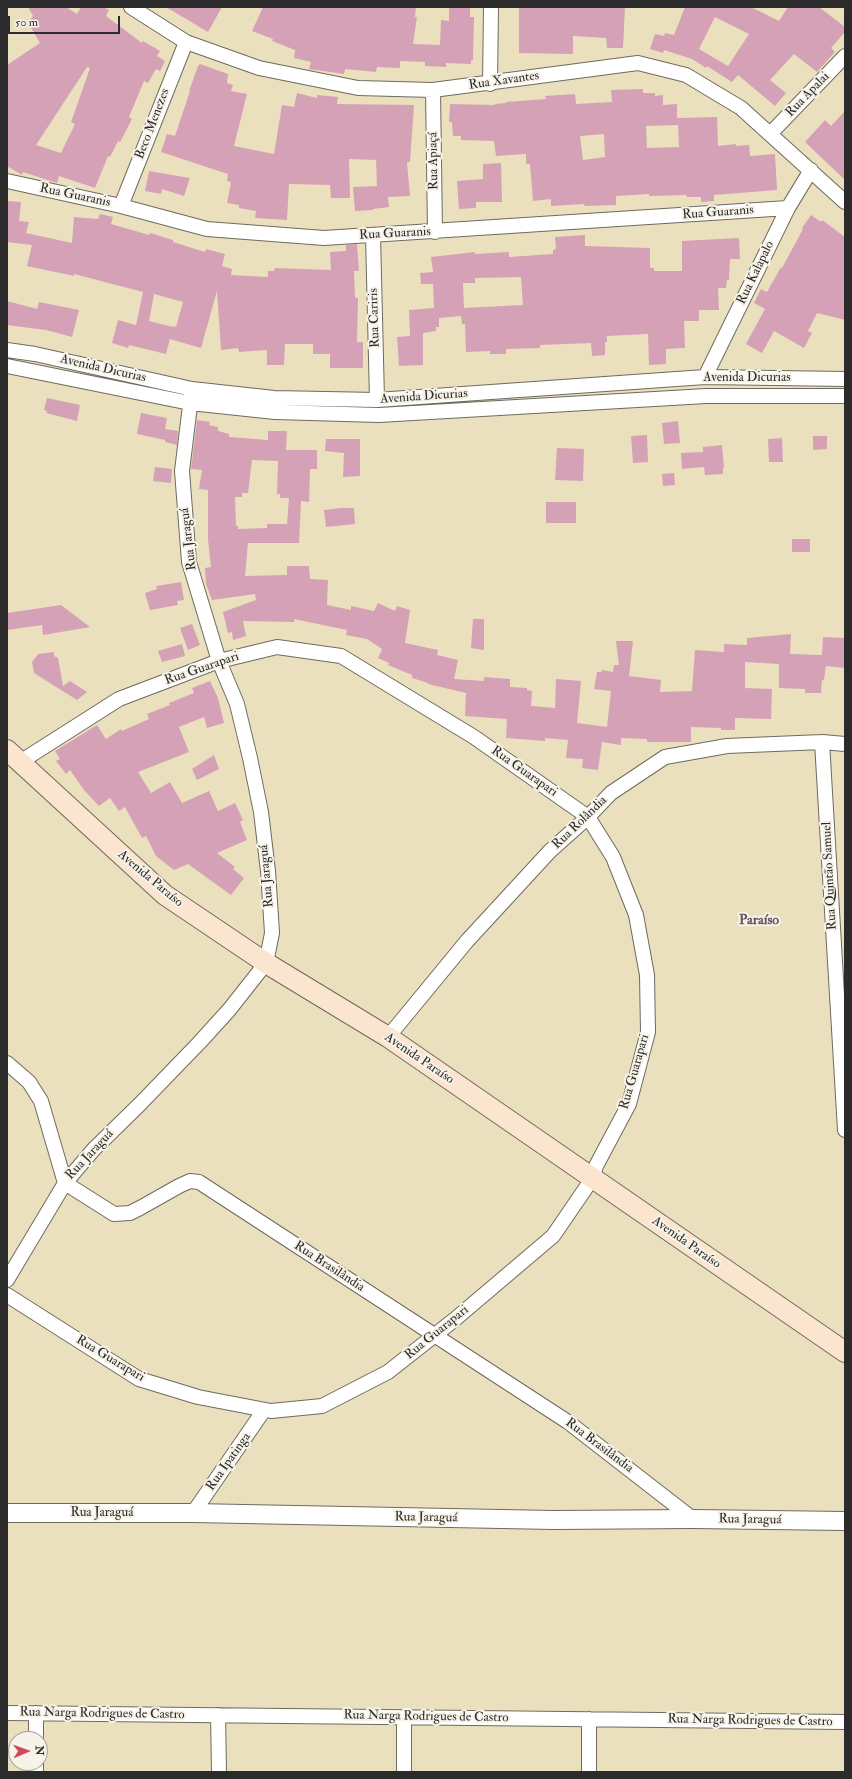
<!DOCTYPE html>
<meta charset="utf-8">
<style>
body{margin:0}
#map{position:relative;width:852px;height:1779px;overflow:hidden;background:#ebe0be;font-family:"IM FELL Double Pica",serif}
canvas{display:block}
.frame{position:absolute;inset:0;border:8px solid #2b2b2b;pointer-events:none}
.north{position:absolute;left:8px;top:1731px;width:40px;height:40px;box-sizing:border-box;background:#f7f3e8;border:1px solid #a5a39c;border-radius:50%;rotate:88deg;font-size:11px;font-weight:700;line-height:16px;text-align:center;color:#2b2b2b}
.north::after{content:'';display:block;margin:auto;width:14px;height:18px;background:#d1495b;clip-path:polygon(50% 0,100% 100%,50% 72%,0 100%)}
.scale{position:absolute;left:8px;top:16px;width:112px;height:18px;box-sizing:border-box;border:2px solid #2b2b2b;border-top:0;padding-left:5px;font-size:12px;line-height:14px;white-space:nowrap;color:#2b2b2b;-webkit-text-stroke:3px #f7f3e8;paint-order:stroke}
</style>
<div id="map">
<canvas width="852" height="1779"></canvas>
<div class="frame"></div>
<div class="north">N</div>
<div class="scale">50 m</div>
</div>
<script>
const ctx = document.querySelector('canvas').getContext('2d');
ctx.lineJoin = 'round';
function fillPath(path, color) { ctx.fillStyle = color; ctx.fill(path, 'evenodd'); }
const toPath = rows => new Path2D(rows.map(r => 'M' + r).join(''));
function trace(path, color, width, dash) { ctx.strokeStyle = color; ctx.lineWidth = width; ctx.lineCap = dash ? 'butt' : 'round'; ctx.setLineDash(dash || []); ctx.stroke(path); }
function write(font, color, halo, rows, align = 'center') {
  ctx.font = font + ' "IM FELL Double Pica",serif'; ctx.lineWidth = 4; ctx.setLineDash([]); ctx.textBaseline = 'middle'; ctx.strokeStyle = halo; ctx.fillStyle = color; for (const [text, x, y, turn = 0] of rows) {
    ctx.save(); ctx.translate(x, y); ctx.rotate((+turn || 0) * Math.PI / 180); ctx.textAlign = isNaN(turn) ? turn : align; if (halo) ctx.strokeText(text, 0, 0); ctx.fillText(text, 0, 0); ctx.restore();
  }
}
fillPath(toPath([
 [28,7,66,7,77,14,81,7,103,7,109,10,106,16,142,43,143,41,160,51,157,56,165,61,160,71,156,69,148,83,144,81,129,117,132,119,120,142,118,141,110,157,108,156,95,188,59,176,57,183,23,172,22,175,7,166,7,65,40,43,28,23,33,16],
 [87,67,90,68,71,122,75,124,61,153,36,145],
 [166,7,222,7,208,32],
 [263,7,416,7,415,17,417,17,413,44,440,45,441,20,449,21,449,7,470,7,470,17,474,17,473,60,471,60,471,64,446,63,446,67,425,66,425,62,400,61,400,68,377,67,376,72,345,69,344,74,309,69,311,62,294,58,295,50,272,41,273,39,252,31],
 [519,7,625,7,623,48,607,48,606,38,573,36,573,54,519,53],
 [685,7,751,7,779,21,788,7,819,7,845,27,845,32,831,48,835,52,817,72,794,54,770,80,786,93,775,106,738,75,732,82,707,66,706,68,692,59,664,50,663,53,650,49,655,34,664,36,665,33,674,35],
 [715,17,749,34,728,66,699,49],
 [200,64,228,74,227,83,233,85,231,91,247,94,234,146,274,154,282,105,294,107,297,93,317,98,317,95,338,97,337,104,414,105,410,162,407,162,410,196,388,197,389,207,373,209,373,210,355,211,353,187,377,186,376,160,349,159,350,198,331,198,330,185,289,184,287,220,255,218,256,211,239,208,239,205,227,203,231,182,227,181,228,174,161,152,167,134,175,136,190,91,189,91,198,66],
 [643,89,643,93,655,93,655,96,663,95,663,105,677,104,677,118,717,117,718,146,736,144,736,146,749,145,750,156,775,154,777,190,714,195,714,201,701,202,701,197,687,197,686,195,649,196,649,194,616,196,616,205,585,206,584,204,551,206,551,199,533,201,530,164,526,164,526,154,496,156,494,141,461,140,461,136,453,136,452,122,449,122,450,104,495,105,495,104,506,103,506,102,546,99,545,96,575,94,576,104,612,102,611,90],
 [678,125,679,147,647,148,646,126],
 [604,134,605,157,583,160,580,136],
 [845,111,845,180,805,142,825,120,831,126],
 [501,163,502,202,476,202,476,208,459,209,457,181,483,179,483,164],
 [149,171,190,178,184,196,162,189,161,194,145,191],
 [7,201,21,202,19,221,29,222,26,233,72,243,74,217,98,219,100,214,113,217,111,224,149,235,150,233,173,240,173,242,205,252,206,249,225,254,222,266,232,269,231,275,268,277,268,271,274,271,275,268,331,270,330,252,346,251,346,245,357,244,359,271,354,271,355,298,358,298,357,342,363,342,363,368,330,368,330,354,313,354,313,344,285,344,284,365,267,365,267,350,239,352,238,348,221,350,217,291,201,348,170,339,166,354,129,345,128,348,112,343,118,320,136,325,143,292,74,274,74,276,27,266,32,245,7,242],
 [154,294,183,302,176,327,173,326,173,327,149,321],
 [811,215,821,222,822,220,845,237,845,320,817,313,808,331,812,333,804,348,774,331,762,353,746,344,765,309,754,303,761,289,767,292,781,267,782,268,803,229,802,228],
 [585,235,585,246,650,248,650,268,654,268,654,271,682,271,682,241,739,238,740,259,730,259,729,280,727,280,726,288,718,288,719,310,699,310,699,321,684,321,685,348,666,349,666,364,649,365,648,334,607,336,607,342,605,342,605,355,592,356,591,343,540,345,540,348,506,349,506,354,490,354,490,351,466,352,465,324,462,324,461,316,439,318,439,327,436,327,436,331,423,333,423,365,399,366,397,337,410,336,409,310,434,308,433,284,421,284,420,273,433,272,431,257,475,252,475,254,509,252,509,257,553,254,553,250,556,249,555,237],
 [521,277,523,305,464,308,463,283,475,283,475,278],
 [7,301,37,309,39,302,79,310,72,337,46,330,7,325],
 [47,398,80,405,77,421,46,413,47,411,44,410],
 [141,413,167,418,165,429,178,431,177,445,165,442,165,440,137,434],
 [197,420,210,422,209,425,218,427,218,431,229,434,229,437,268,440,268,431,287,431,286,450,317,450,317,469,310,469,309,502,301,501,299,543,248,543,245,576,287,575,287,566,309,566,310,579,328,580,327,605,351,610,351,606,374,611,378,603,395,611,397,606,410,610,405,643,438,650,437,655,458,660,454,679,484,681,484,677,510,679,510,687,527,688,527,690,532,691,531,706,555,708,556,679,581,681,577,723,607,727,611,691,594,689,597,672,601,672,602,670,613,672,614,665,619,665,616,641,633,641,629,676,661,680,660,692,692,691,695,650,724,652,724,644,747,645,747,638,791,634,790,654,822,655,823,637,845,638,845,668,826,666,824,680,822,680,821,693,805,693,805,689,779,688,779,664,745,662,745,688,772,689,771,719,735,718,735,730,721,730,721,728,691,727,691,742,647,742,647,739,621,738,621,745,602,742,598,770,582,768,583,759,566,758,568,740,545,738,545,741,506,738,507,719,465,716,466,693,428,684,428,683,412,678,412,675,388,665,389,663,378,658,382,649,367,639,346,635,347,630,294,619,294,622,243,621,246,636,233,640,232,632,228,633,223,612,256,600,255,594,212,600,206,584,205,568,211,567,208,540,208,490,199,489,202,470,191,469],
 [252,460,278,461,277,494,280,494,280,498,289,498,287,524,267,524,267,528,238,529,238,526,236,526,235,497,242,497,242,493,248,493],
 [678,421,680,443,664,444,662,423],
 [647,435,648,462,633,463,631,436],
 [813,436,827,436,827,449,813,450],
 [782,438,783,462,769,462,768,439],
 [326,439,360,439,360,476,343,477,344,453,325,451],
 [722,445,724,468,723,468,723,474,705,475,704,467,682,469,681,453,703,452,703,447],
 [557,448,584,449,583,481,555,480],
 [155,467,172,469,171,483,153,481],
 [674,473,675,485,663,486,662,474],
 [546,502,576,502,576,523,546,523],
 [341,508,354,508,355,524,326,527,324,510],
 [792,539,810,539,810,552,792,552],
 [181,582,184,600,177,601,178,605,150,610,145,593,157,589,156,586],
 [61,605,90,627,43,635,42,625,7,630,7,613],
 [473,619,484,619,484,650,471,648],
 [192,624,200,645,188,650,180,628],
 [182,644,185,656,162,662,158,651],
 [54,652,54,656,58,658,63,686,70,681,87,692,77,700,34,673,32,662,38,654],
 [210,681,218,698,224,723,207,728,204,717,179,727,189,752,138,772,151,793,170,782,182,803,209,791,218,811,235,803,243,820,240,822,247,840,217,853,235,867,233,869,244,878,231,895,188,864,174,870,156,856,146,836,142,838,125,807,119,811,110,798,99,806,84,790,70,770,66,774,56,761,60,759,55,751,97,725,106,739,121,729,122,731,149,719,147,714,170,705,169,703,194,693,192,688],
 [214,755,219,769,197,780,192,769]
]), '#d5a1b6');
const minor = toPath([
 [131,7,186,42,259,68,358,88,433,90,638,63,686,75,741,108,845,202],
 [490,84,491,7],
 [433,90,435,232],
 [770,134,845,56],
 [7,181,121,206,207,229,324,238,788,208],
 [121,206,186,42],
 [373,235,377,400],
 [7,350,35,354,192,389,274,398,377,400,705,377,845,379],
 [7,366,190,403,275,412,379,415,706,396,845,396],
 [705,377,788,208,811,170],
 [822,742,845,1130],
 [388,1037,467,941,550,851,588,817,611,793,665,757,727,746,822,742,845,744],
 [7,1063,29,1082,41,1101,65,1183,114,1214,130,1213,140,1208,179,1186,190,1181,199,1182,568,1422,693,1519],
 [7,1280,65,1183,94,1149,140,1104,199,1043,229,1010,266,963,272,933,268,871,261,812,250,758,237,704,219,661,189,562,182,471,192,389],
 [7,1295,139,1379,198,1397,271,1411,322,1406,388,1372,454,1320,553,1236,592,1179,596,1166,629,1104,648,1032,647,975,636,915,613,857,588,817,474,737,341,656,277,647,219,661,119,699,20,762],
 [193,1513,264,1410],
 [7,1713,845,1722],
 [36,1713,36,1739],
 [218,1715,219,1772],
 [404,1717,404,1772],
 [36,1763,36,1772],
 [589,1772,589,1719]
]);
const tertiary = toPath([
 [7,1513,193,1513,553,1520,693,1519,845,1521]
]);
const secondary = toPath([
 [7,750,165,895,266,963,388,1037,845,1352]
]);
trace(minor, '#6e6a5e', 16);
trace(tertiary, '#6e6a5e', 20);
trace(secondary, '#6e6a5e', 22);
trace(minor, '#fff', 14);
trace(tertiary, '#fff', 18);
trace(secondary, '#fbe5cf', 20);
write('13px', '#2b2b2b', '#f7f3e8', [
 ["Rua Xavantes",504,81,-8],
 ["Rua Apalai",808,95,-46],
 ["Beco Menezes",153,124,-69],
 ["Rua Apiaçá",434,161,-91],
 ["Rua Guaranis",75,196,12],
 ["Rua Guaranis",718,213,-4],
 ["Rua Guaranis",395,234,-3],
 ["Rua Kalapalo",756,273,-64],
 ["Rua Cariris",375,318,-92],
 ["Avenida Dicurias",103,369,13],
 ["Avenida Dicurias",747,378],
 ["Avenida Dicurias",424,397,-4],
 ["Rua Jaraguá",189,539,-97],
 ["Rua Guarapari",202,669,-19],
 ["Rua Guarapari",524,772,35],
 ["Rua Rolândia",580,823,-44],
 ["Rua Jaraguá",267,876,-95],
 ["Rua Quintão Samuel",830,876,-93],
 ["Avenida Paraíso",150,879,40],
 ["Avenida Paraíso",419,1059,34],
 ["Rua Guarapari",635,1072,-74],
 ["Rua Jaraguá",90,1155,-47],
 ["Avenida Paraíso",686,1243,35],
 ["Rua Brasilândia",329,1267,33],
 ["Rua Guarapari",437,1333,-39],
 ["Rua Guarapari",110,1359,31],
 ["Rua Brasilândia",599,1446,37],
 ["Rua Ipatinga",229,1462,-55],
 ["Rua Jaraguá",102,1513],
 ["Rua Jaraguá",426,1518,1],
 ["Rua Jaraguá",750,1520,1],
 ["Rua Narga Rodrigues de Castro",102,1714,1],
 ["Rua Narga Rodrigues de Castro",426,1717,1],
 ["Rua Narga Rodrigues de Castro",750,1721,1]
]);
write('bold 14px', '#66545c', '#f7f3e8', [
 ["Paraíso",759,921]
]);
</script>
